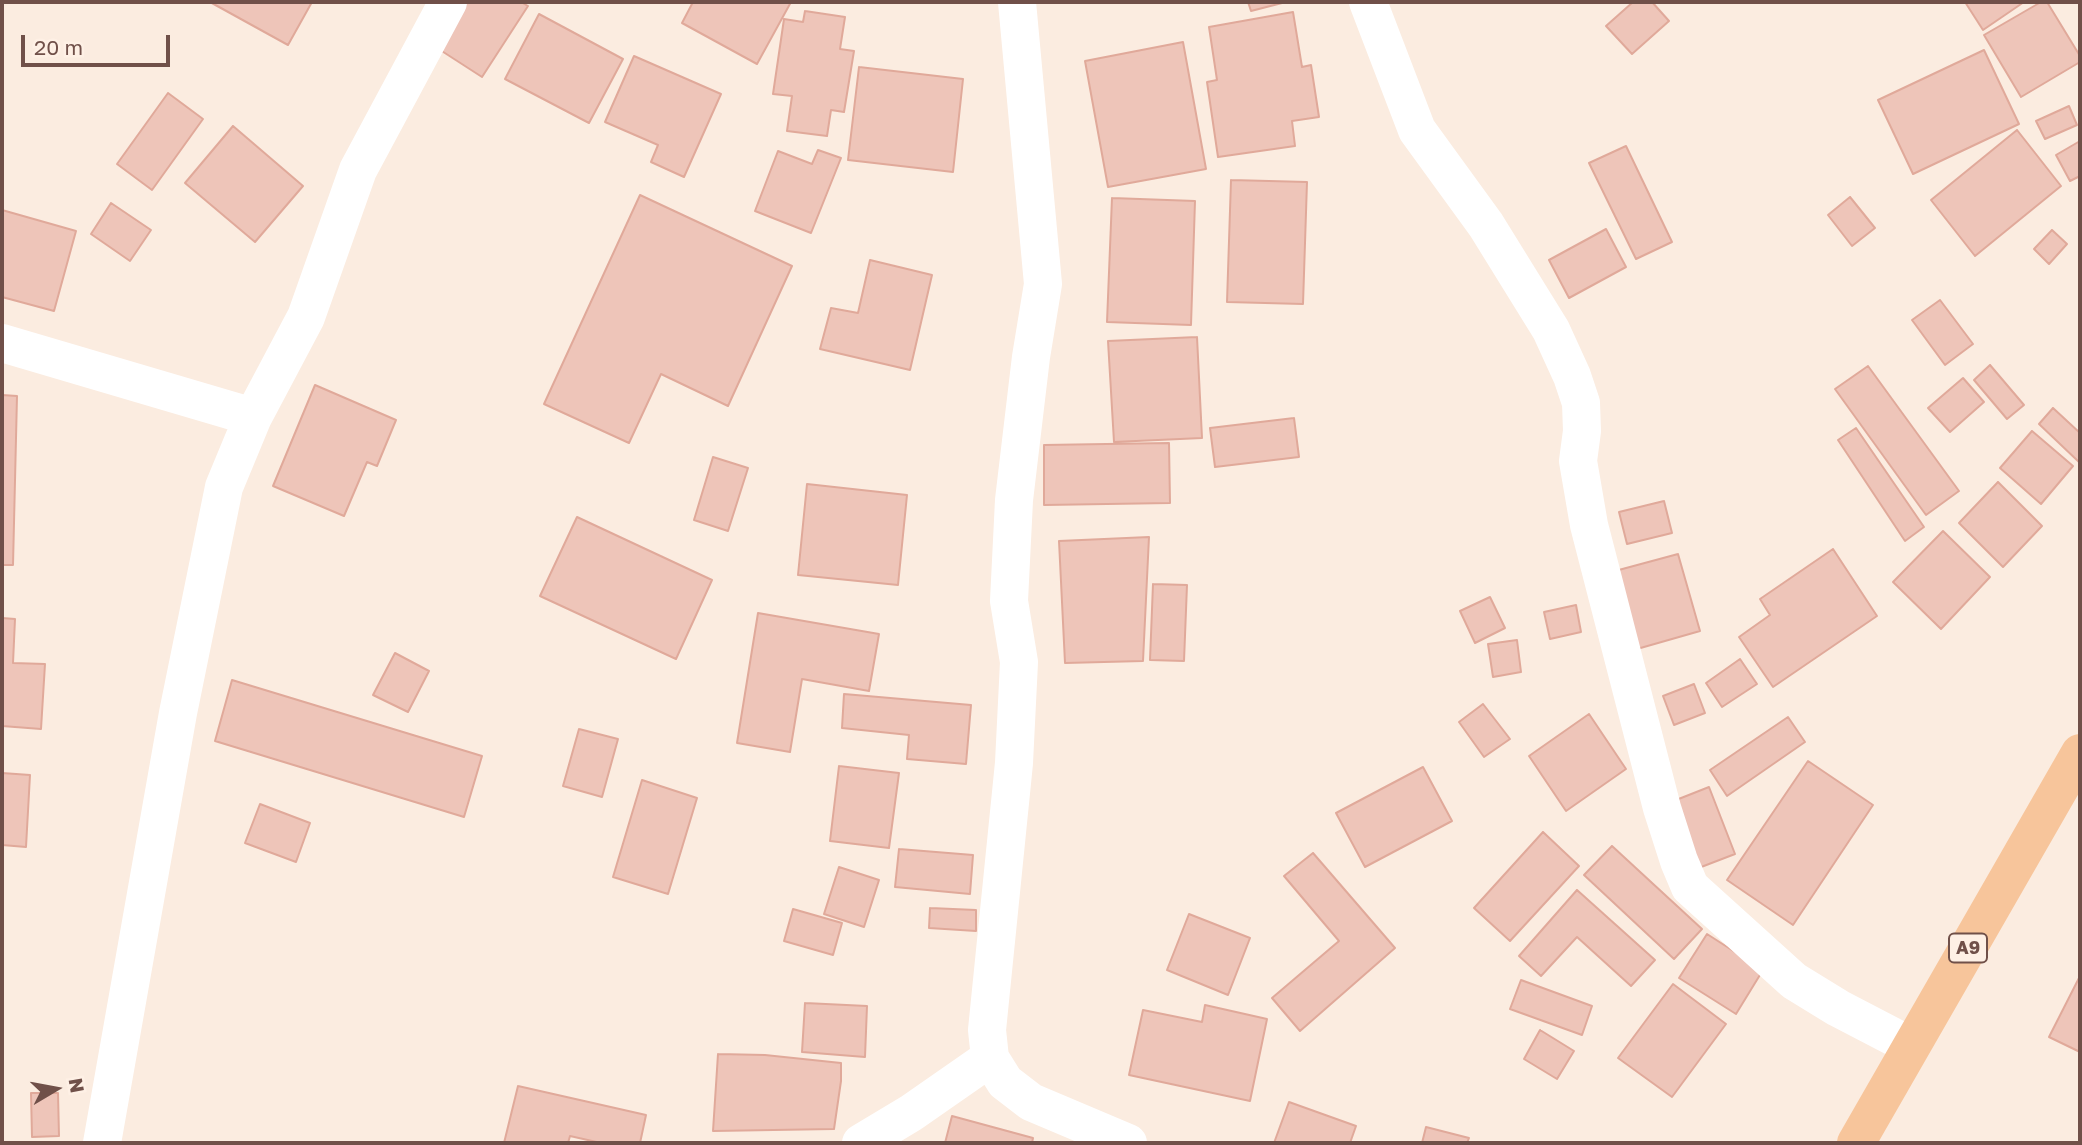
<!DOCTYPE html>
<style>
body{margin:0}
#map{position:relative;width:2082px;height:1145px;overflow:hidden;background:#fbece0;font-family:"Golos Text",sans-serif}
canvas{display:block}
.frame{position:absolute;inset:0;border:4px solid #705049;pointer-events:none}
.north{position:absolute;left:21px;top:1054px;width:70px;height:70px;-webkit-text-stroke:5px #fef0e5;paint-order:stroke;rotate:80deg;font-size:19px;font-weight:700;line-height:28px;text-align:center;color:#705049}
.north::after{content:'';display:block;margin:auto;width:24px;height:32px;background:#705049;clip-path:polygon(50% 0,100% 100%,50% 72%,0 100%)}
.scale{position:absolute;left:21px;top:35px;width:149px;height:32px;box-sizing:border-box;border:4px solid #705049;border-top:0;padding-left:9px;font-size:21px;line-height:24px;white-space:nowrap;color:#705049;-webkit-text-stroke:5px #fef0e5;paint-order:stroke}
</style>
<div id="map">
<canvas width="2082" height="1145"></canvas>
<div class="frame"></div>
<div class="north">N</div>
<div class="scale">20 m</div>
</div>
<script>
const ctx = document.querySelector('canvas').getContext('2d');
ctx.lineJoin = 'round';
function fillPath(path, color) { ctx.fillStyle = color; ctx.fill(path, 'evenodd'); }
const toPath = rows => new Path2D(rows.map(r => 'M' + r).join(''));
function trace(path, color, width, dash) { ctx.strokeStyle = color; ctx.lineWidth = width; ctx.lineCap = dash ? 'butt' : 'round'; ctx.setLineDash(dash || []); ctx.stroke(path); }
function write(font, color, halo, rows, align = 'center') {
  ctx.font = font + ' "Golos Text",sans-serif'; ctx.lineWidth = 5; ctx.setLineDash([]); ctx.textBaseline = 'middle'; ctx.strokeStyle = halo; ctx.fillStyle = color; for (const [text, x, y, turn = 0] of rows) {
    ctx.save(); ctx.translate(x, y); ctx.rotate((+turn || 0) * Math.PI / 180); ctx.textAlign = isNaN(turn) ? turn : align; if (halo) ctx.strokeText(text, 0, 0); ctx.fillText(text, 0, 0); ctx.restore();
  }
}
const building = toPath([
 [210,2,312,2,288,45,210,2],
 [462,2,521,2,528,6,482,77,434,46,462,2],
 [693,2,791,2,757,64,682,23,693,2],
 [1248,2,1286,2,1251,11,1248,2],
 [1633,2,1652,2,1669,21,1632,54,1606,26,1633,2],
 [1965,2,2024,2,1983,30,1965,2],
 [2041,2,2047,2,2080,56,2080,62,2021,97,1984,35,2041,2],
 [805,11,845,17,840,49,854,51,844,112,831,110,827,136,787,131,792,96,773,94,784,19,803,22,805,11],
 [1293,12,1302,67,1311,65,1319,117,1292,121,1295,146,1218,157,1207,82,1217,80,1209,27,1293,12],
 [539,14,623,59,589,123,505,79,539,14],
 [1183,42,1206,169,1108,187,1085,61,1183,42],
 [1984,50,2019,124,1913,174,1878,100,1984,50],
 [634,56,721,94,684,177,651,162,658,145,605,122,634,56],
 [859,67,963,79,953,172,848,160,859,67],
 [168,93,203,119,152,190,117,164,168,93],
 [2069,106,2077,125,2045,139,2036,121,2069,106],
 [233,126,303,186,255,242,185,183,233,126],
 [2017,130,2061,186,1975,256,1931,200,2017,130],
 [2080,141,2080,176,2070,181,2056,155,2080,141],
 [1626,146,1672,242,1636,259,1589,163,1626,146],
 [818,150,841,158,811,233,755,211,778,151,812,164,818,150],
 [1231,180,1307,182,1303,304,1227,302,1231,180],
 [640,195,792,266,728,406,661,374,629,443,544,404,640,195],
 [1850,197,1875,228,1852,246,1828,215,1850,197],
 [1112,198,1195,201,1191,325,1107,322,1112,198],
 [111,203,151,230,130,261,91,234,111,203],
 [2,210,76,231,54,311,2,297,2,210],
 [1606,229,1626,267,1569,298,1549,260,1606,229],
 [2052,230,2067,244,2049,264,2034,249,2052,230],
 [870,260,932,275,910,370,820,349,831,308,858,313,870,260],
 [1940,300,1973,344,1945,365,1912,320,1940,300],
 [1197,337,1202,438,1114,442,1108,341,1197,337],
 [1990,365,2024,405,2007,419,1974,380,1990,365],
 [1868,366,1959,491,1926,515,1835,389,1868,366],
 [1963,378,1984,402,1950,432,1928,408,1963,378],
 [315,385,396,420,377,466,367,462,344,516,273,486,315,385],
 [2,395,17,396,13,565,2,565,2,395],
 [2053,408,2080,433,2080,463,2039,424,2053,408],
 [1294,418,1299,457,1215,467,1210,428,1294,418],
 [1856,428,1924,527,1905,541,1838,440,1856,428],
 [2032,431,2073,466,2041,504,2000,468,2032,431],
 [1169,443,1170,503,1044,505,1044,445,1169,443],
 [713,457,748,468,728,531,694,520,713,457],
 [1998,482,2042,526,2003,567,1959,523,1998,482],
 [807,484,907,495,898,585,798,575,807,484],
 [1664,501,1672,533,1627,544,1619,512,1664,501],
 [577,517,712,580,676,659,540,596,577,517],
 [1943,531,1990,577,1941,629,1893,582,1943,531],
 [1149,537,1143,661,1065,663,1059,541,1149,537],
 [1833,549,1877,616,1773,687,1739,637,1770,615,1760,599,1833,549],
 [1678,554,1700,631,1637,649,1615,571,1678,554],
 [1153,584,1187,585,1184,661,1150,660,1153,584],
 [1490,597,1505,628,1475,643,1460,611,1490,597],
 [1576,605,1581,632,1550,639,1544,612,1576,605],
 [758,613,879,634,869,691,802,679,790,752,737,743,758,613],
 [2,618,15,619,13,663,45,664,41,729,2,726,2,618],
 [1517,640,1521,672,1493,677,1488,644,1517,640],
 [395,653,429,671,408,712,373,695,395,653],
 [1740,659,1757,684,1722,707,1706,683,1740,659],
 [232,680,482,756,464,817,215,741,232,680],
 [1694,684,1705,713,1674,725,1663,696,1694,684],
 [844,694,971,705,966,764,907,759,909,735,842,728,844,694],
 [1483,704,1510,739,1484,757,1459,722,1483,704],
 [1589,714,1626,769,1566,811,1529,756,1589,714],
 [1788,717,1805,742,1727,796,1710,770,1788,717],
 [579,729,618,739,602,797,563,786,579,729],
 [1808,761,1873,805,1793,925,1727,880,1808,761],
 [839,766,899,773,889,848,830,841,839,766],
 [1423,767,1452,821,1365,867,1336,813,1423,767],
 [2,773,30,775,26,847,2,845,2,773],
 [642,780,697,798,668,894,613,877,642,780],
 [1709,787,1735,854,1696,869,1671,802,1709,787],
 [260,804,310,823,296,862,245,843,260,804],
 [1543,832,1579,866,1510,941,1474,908,1543,832],
 [1612,846,1702,929,1674,959,1584,875,1612,846],
 [899,849,973,855,970,894,895,887,899,849],
 [1313,853,1395,948,1300,1031,1272,998,1339,941,1284,876,1313,853],
 [839,867,879,880,864,927,824,914,839,867],
 [1577,890,1655,960,1631,986,1577,937,1541,976,1519,956,1577,890],
 [930,908,976,910,976,931,929,928,930,908],
 [793,909,842,923,833,955,784,941,793,909],
 [1189,914,1250,938,1228,995,1167,970,1189,914],
 [1707,934,1763,970,1736,1014,1679,978,1707,934],
 [2080,976,2080,1052,2049,1037,2080,976],
 [1521,980,1592,1006,1582,1035,1510,1009,1521,980],
 [1673,984,1726,1024,1672,1097,1618,1058,1673,984],
 [805,1003,867,1006,865,1057,802,1052,805,1003],
 [1205,1005,1267,1019,1250,1101,1129,1075,1143,1010,1202,1022,1205,1005],
 [1540,1030,1574,1051,1557,1079,1524,1059,1540,1030],
 [718,1054,765,1055,841,1063,841,1081,834,1129,713,1131,718,1054],
 [518,1086,646,1115,640,1143,601,1143,570,1136,568,1143,504,1143,518,1086],
 [31,1093,58,1093,59,1136,32,1137,31,1093],
 [1289,1102,1356,1126,1350,1143,1274,1143,1289,1102],
 [952,1116,1033,1138,1032,1143,945,1143,952,1116],
 [1426,1127,1469,1138,1467,1143,1422,1143,1426,1127]
]);
fillPath(building, '#eec5b9');
trace(building, '#e0a99a', 2);
trace(toPath([
 [1017,2,1043,284,1031,357,1014,500,1009,601,1019,662,1014,763,987,1030,990,1058,1005,1082,1031,1102,1128,1143],
 [1368,2,1417,130,1486,225,1551,330,1572,376,1581,403,1582,431,1578,461,1589,525,1662,808,1679,861,1690,887,1794,981,1838,1008,1911,1046],
 [2,343,253,417],
 [102,1143,178,713,224,487,253,417,306,317,358,170,448,2],
 [861,1143,911,1113,990,1058]
]), '#fff', 38);
trace(toPath([
 [1856,1143,2080,753]
]), '#f7c59b', 38);
for (const [x, y, w] of [
 [1968,948,38]
]) { const box = new Path2D(); box.roundRect(x - w / 2, y - 14.5, w, 29, 5); ctx.fillStyle = '#fef0e5'; ctx.fill(box); trace(box, '#705049', 2); }
write('bold 18px', '#705049', null, [
 ["A9",1968,948]
]);
</script>
